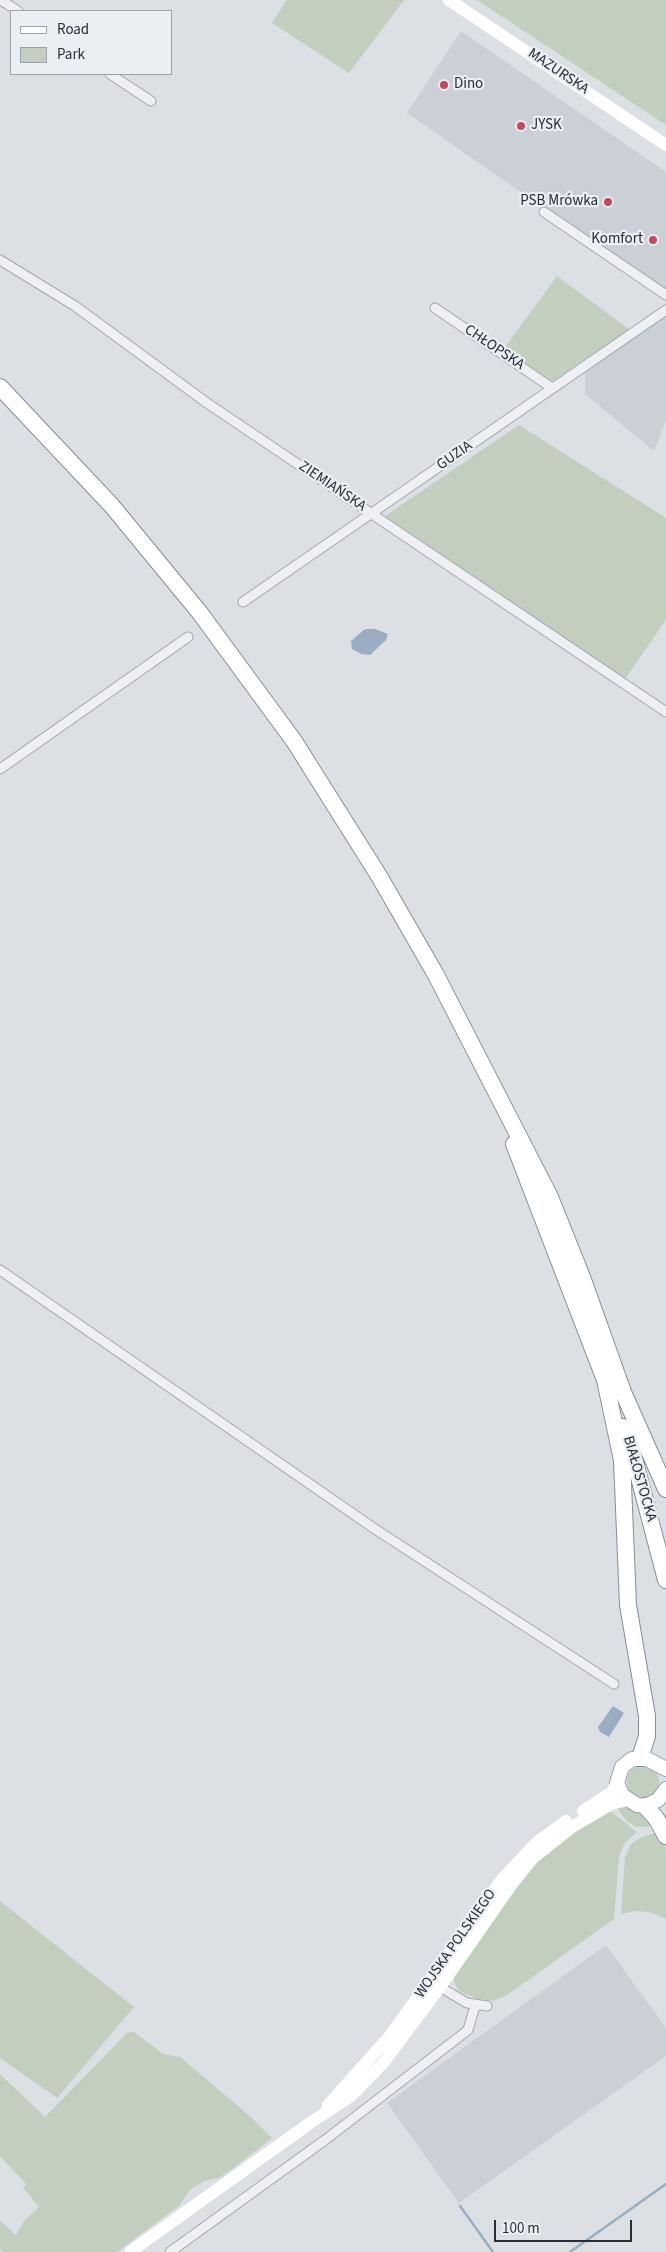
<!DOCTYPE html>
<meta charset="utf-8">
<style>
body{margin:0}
#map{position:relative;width:666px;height:2252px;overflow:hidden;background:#dce0e5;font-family:"Source Sans 3",sans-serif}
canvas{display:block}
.legend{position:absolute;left:10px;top:10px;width:162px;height:65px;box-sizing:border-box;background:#ebeef3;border:1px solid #9da1a9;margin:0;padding:6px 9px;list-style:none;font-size:15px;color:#272e3a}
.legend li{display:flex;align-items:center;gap:10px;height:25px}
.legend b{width:25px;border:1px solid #9da1a9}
.scale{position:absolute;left:494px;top:2220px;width:138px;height:22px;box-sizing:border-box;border:2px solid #272e3a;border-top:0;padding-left:6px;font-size:15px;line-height:18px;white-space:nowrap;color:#272e3a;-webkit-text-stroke:4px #ebeef3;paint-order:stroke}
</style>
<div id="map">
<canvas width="666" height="2252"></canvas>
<ul class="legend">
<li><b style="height:6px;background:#fff"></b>Road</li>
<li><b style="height:14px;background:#c2cebe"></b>Park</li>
</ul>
<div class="scale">100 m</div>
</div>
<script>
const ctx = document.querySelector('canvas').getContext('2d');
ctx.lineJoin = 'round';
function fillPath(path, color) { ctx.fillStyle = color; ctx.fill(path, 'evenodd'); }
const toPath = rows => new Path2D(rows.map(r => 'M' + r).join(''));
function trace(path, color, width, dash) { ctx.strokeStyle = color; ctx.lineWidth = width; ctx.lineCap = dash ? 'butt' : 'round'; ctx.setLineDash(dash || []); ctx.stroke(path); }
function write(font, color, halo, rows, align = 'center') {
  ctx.font = font + ' "Source Sans 3",sans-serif'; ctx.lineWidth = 4.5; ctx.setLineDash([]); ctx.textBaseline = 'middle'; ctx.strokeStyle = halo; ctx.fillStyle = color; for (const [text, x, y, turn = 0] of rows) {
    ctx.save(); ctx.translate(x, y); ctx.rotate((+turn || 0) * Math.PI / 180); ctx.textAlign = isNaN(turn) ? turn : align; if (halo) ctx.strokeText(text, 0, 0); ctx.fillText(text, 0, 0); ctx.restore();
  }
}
fillPath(toPath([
 [461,31,666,172,666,293,407,113],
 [661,318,666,318,666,420,654,451,585,394,585,372],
 [606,1945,666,2028,666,2056,459,2203,387,2103]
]), '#cbcfd6');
fillPath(toPath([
 [287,0,404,0,349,73,272,23],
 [477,0,666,0,666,125],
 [557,276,630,330,551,382,503,350],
 [519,425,666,518,666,620,625,679,385,516],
 '627 1782a16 16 0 1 1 32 0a16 16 0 1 1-32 0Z',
 [616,1807,625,1807,647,1815,655,1824,646,1827,635,1827,626,1820],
 [609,1810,637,1832,624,1844,619,1857,614,1919,507,1995,493,2001,487,2000,477,1999,459,1991,454,1982,455,1974,514,1887,546,1851],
 [658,1832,666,1849,666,1919,650,1912,634,1911,621,1914,625,1857,631,1844,642,1837],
 [0,1901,134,2007,57,2098,0,2058],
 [128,2032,134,2032,163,2054,180,2057,251,2117,272,2138,231,2170,218,2178,204,2181,190,2190,180,2205,117,2252,3,2252,0,2249,0,2221,16,2235,24,2221,39,2207,23,2188,26,2184,0,2156,0,2074,45,2117]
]), '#c2cebe');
fillPath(toPath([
 [365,629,375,629,388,634,386,640,370,655,361,654,352,649,351,641],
 [613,1706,624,1713,609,1737,600,1732,598,1727]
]), '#9aadc3');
trace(toPath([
 [460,2206,493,2252],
 [570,2252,666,2184]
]), '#9aadc3', 2.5);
const street = toPath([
 [1,0,18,11],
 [110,74,151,101],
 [544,212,666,295],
 [0,260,75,306,207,403,666,712],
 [435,308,552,388],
 [243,602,666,310],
 [0,769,188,637],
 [0,1270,375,1529,614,1684],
 [440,1987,467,2003,487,2006],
 [170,2252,325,2140,468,2030,475,2006]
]);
const primary = toPath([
 [666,1769,647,1759,632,1759,622,1767,617,1783,622,1795,637,1805,645,1806,658,1800,666,1789]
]);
const highway = toPath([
 [0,387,112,506,200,613,294,741,379,876,436,975,550,1197,582,1277,623,1392,666,1489],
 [514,1144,605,1380,622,1460,628,1605,647,1716,647,1736,640,1758],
 [623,1427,631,1447,666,1580],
 [645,1806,656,1818,666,1836]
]);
trace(street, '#a2a7ae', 11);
trace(primary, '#9da4b0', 16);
trace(highway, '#858d9a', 18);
trace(street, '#eff0f4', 9);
trace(toPath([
 [449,0,666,145],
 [583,1811,612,1792,617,1783],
 [328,2105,389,2037,503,1878,536,1843,566,1821],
 [130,2252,310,2123,351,2096,384,2062,440,1987,512,1884,533,1858,572,1827,611,1804,628,1800]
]), '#fff', 12);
trace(primary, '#fff', 14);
trace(highway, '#fff', 16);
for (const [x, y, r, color] of [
 [444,85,5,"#c14a5b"],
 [521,126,5,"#c14a5b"],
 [608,202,5,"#c14a5b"],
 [653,240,5,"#c14a5b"]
]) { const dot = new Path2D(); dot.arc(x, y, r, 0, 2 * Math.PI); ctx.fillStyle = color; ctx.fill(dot); trace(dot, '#ebeef3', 2); }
write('15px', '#272e3a', '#ebeef3', [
 ["MAZURSKA",558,72,34],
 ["CHŁOPSKA",494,348,34],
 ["GUZIA",455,456,-35],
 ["ZIEMIAŃSKA",332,487,34],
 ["BIAŁOSTOCKA",639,1479,74],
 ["WOJSKA POLSKIEGO",456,1944,-55]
]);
write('15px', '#272e3a', '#ebeef3', [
 ["Dino",454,85],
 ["JYSK",531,126],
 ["PSB Mrówka",598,202,"right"],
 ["Komfort",643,240,"right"]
], 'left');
</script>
